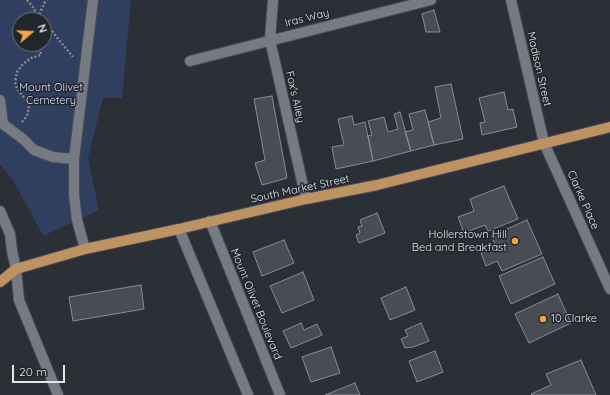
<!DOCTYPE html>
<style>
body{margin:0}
#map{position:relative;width:610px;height:395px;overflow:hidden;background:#2b2f36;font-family:Quicksand,sans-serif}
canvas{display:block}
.north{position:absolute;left:12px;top:12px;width:40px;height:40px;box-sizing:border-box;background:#22252c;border:1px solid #6f7278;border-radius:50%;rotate:71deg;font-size:11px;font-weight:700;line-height:16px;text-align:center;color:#e3e5ea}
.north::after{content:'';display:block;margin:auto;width:14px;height:18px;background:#f4a345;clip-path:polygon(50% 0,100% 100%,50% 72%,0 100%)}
.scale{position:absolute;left:12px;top:365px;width:53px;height:18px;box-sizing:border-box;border:2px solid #e3e5ea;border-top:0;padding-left:5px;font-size:12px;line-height:14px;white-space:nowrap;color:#e3e5ea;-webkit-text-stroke:3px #22252c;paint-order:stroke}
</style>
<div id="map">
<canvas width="610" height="395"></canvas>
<div class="north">N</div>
<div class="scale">20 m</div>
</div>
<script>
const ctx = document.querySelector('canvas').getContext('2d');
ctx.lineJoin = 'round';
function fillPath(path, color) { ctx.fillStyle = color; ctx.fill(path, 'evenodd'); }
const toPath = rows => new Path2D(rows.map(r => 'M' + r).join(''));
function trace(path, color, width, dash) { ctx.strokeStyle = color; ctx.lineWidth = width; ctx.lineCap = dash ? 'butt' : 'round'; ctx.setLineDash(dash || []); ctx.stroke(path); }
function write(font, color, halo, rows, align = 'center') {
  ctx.font = font + ' Quicksand,sans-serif'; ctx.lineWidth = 3; ctx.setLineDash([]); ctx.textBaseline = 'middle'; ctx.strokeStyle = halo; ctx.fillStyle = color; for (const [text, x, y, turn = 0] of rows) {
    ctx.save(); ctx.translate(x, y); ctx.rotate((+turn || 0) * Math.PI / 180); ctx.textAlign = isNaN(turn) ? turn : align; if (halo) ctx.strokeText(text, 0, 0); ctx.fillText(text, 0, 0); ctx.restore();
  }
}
fillPath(toPath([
 [0,0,131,0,122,98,103,98,88,158,99,210,43,236,13,180,0,165],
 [20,20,44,20,44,44,20,44]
]), '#303f5f');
const building = toPath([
 [434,10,440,32,426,32,422,14,434,10],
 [451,84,463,139,434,145,428,122,441,118,435,87,451,84],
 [504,92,508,110,513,109,517,127,482,135,480,123,485,122,479,98,504,92],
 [272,96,287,178,262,185,255,163,265,160,254,99,272,96],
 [425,110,434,145,411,151,405,132,413,130,409,114,425,110],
 [400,112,411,151,373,161,368,136,372,135,368,121,384,117,388,132,398,129,394,114,400,112],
 [352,116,354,125,365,122,373,161,336,169,332,147,344,145,338,119,352,116],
 [504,186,518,219,488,231,485,225,464,233,458,217,474,211,470,199,504,186],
 [377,213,385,233,359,243,356,235,360,233,358,227,362,226,360,220,377,213],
 [527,220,542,254,502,271,497,261,486,266,481,253,496,246,491,236,527,220],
 [284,240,294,263,262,276,253,252,284,240],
 [543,257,555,284,511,304,499,276,543,257],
 [303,272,314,300,282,313,270,286,303,272],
 [141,285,144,309,73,321,69,297,141,285],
 [406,287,415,310,390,320,381,298,406,287],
 [558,294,571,323,529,343,515,314,558,294],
 [301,323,304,330,317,324,322,335,291,348,283,331,301,323],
 [421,323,429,341,413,347,405,348,401,339,408,336,405,330,421,323],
 [331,347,340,373,311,382,302,357,331,347],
 [435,351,443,372,417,382,409,361,435,351],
 [581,360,596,395,532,395,531,394,551,385,546,374,581,360],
 [355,383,360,395,325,395,355,383]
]);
fillPath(building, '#484c53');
trace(building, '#888c95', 1);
const minor = toPath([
 [273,0,270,40,306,199],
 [511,0,544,143,610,289],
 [190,61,431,0],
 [0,100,3,124],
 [0,123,3,124,23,139,34,150,53,157,74,159],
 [0,211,10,234,12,251,16,269,19,300,58,395],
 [210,221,280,395],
 [179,229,248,395],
 [85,249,77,220,74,195,74,159,93,0]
]);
const major = toPath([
 [0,282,16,269,85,249,179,229,306,199,377,185,610,127]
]);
trace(minor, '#4a4d52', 12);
trace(major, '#4a4d52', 12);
trace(toPath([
 [27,0,33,7,38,17,38,20],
 [42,20,38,17,45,2,47,0],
 [44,22,47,25,73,57],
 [22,122,27,116,29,108,27,101,17,89,15,82,17,72,23,64,31,58,41,55,40,44]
]), '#85888e', 2.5, [2, 2]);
trace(minor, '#767a82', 10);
trace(major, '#bd9364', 10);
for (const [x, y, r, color] of [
 [515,241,4,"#f4a345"],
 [543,319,4,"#f4a345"]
]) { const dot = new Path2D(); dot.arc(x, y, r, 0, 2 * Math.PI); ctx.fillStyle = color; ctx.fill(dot); trace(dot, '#22252c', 1.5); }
write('11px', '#e3e5ea', '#22252c', [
 ["Iras Way",307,18,-14],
 ["Madison Street",539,69,77],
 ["Fox's Alley",295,97,77],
 ["South Market Street",300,189,-12],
 ["Clarke Place",583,200,66],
 ["Mount Olivet Boulevard",256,304,68]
]);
write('11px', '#d4e1fa', '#22252c', [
 ["Mount Olivet",51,88],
 ["Cemetery",51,101]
]);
write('11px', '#e3e5ea', '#22252c', [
 ["Hollerstown Hill",507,235],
 ["Bed and Breakfast",507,248],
 ["10 Clarke",551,319,"left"]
], 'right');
</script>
